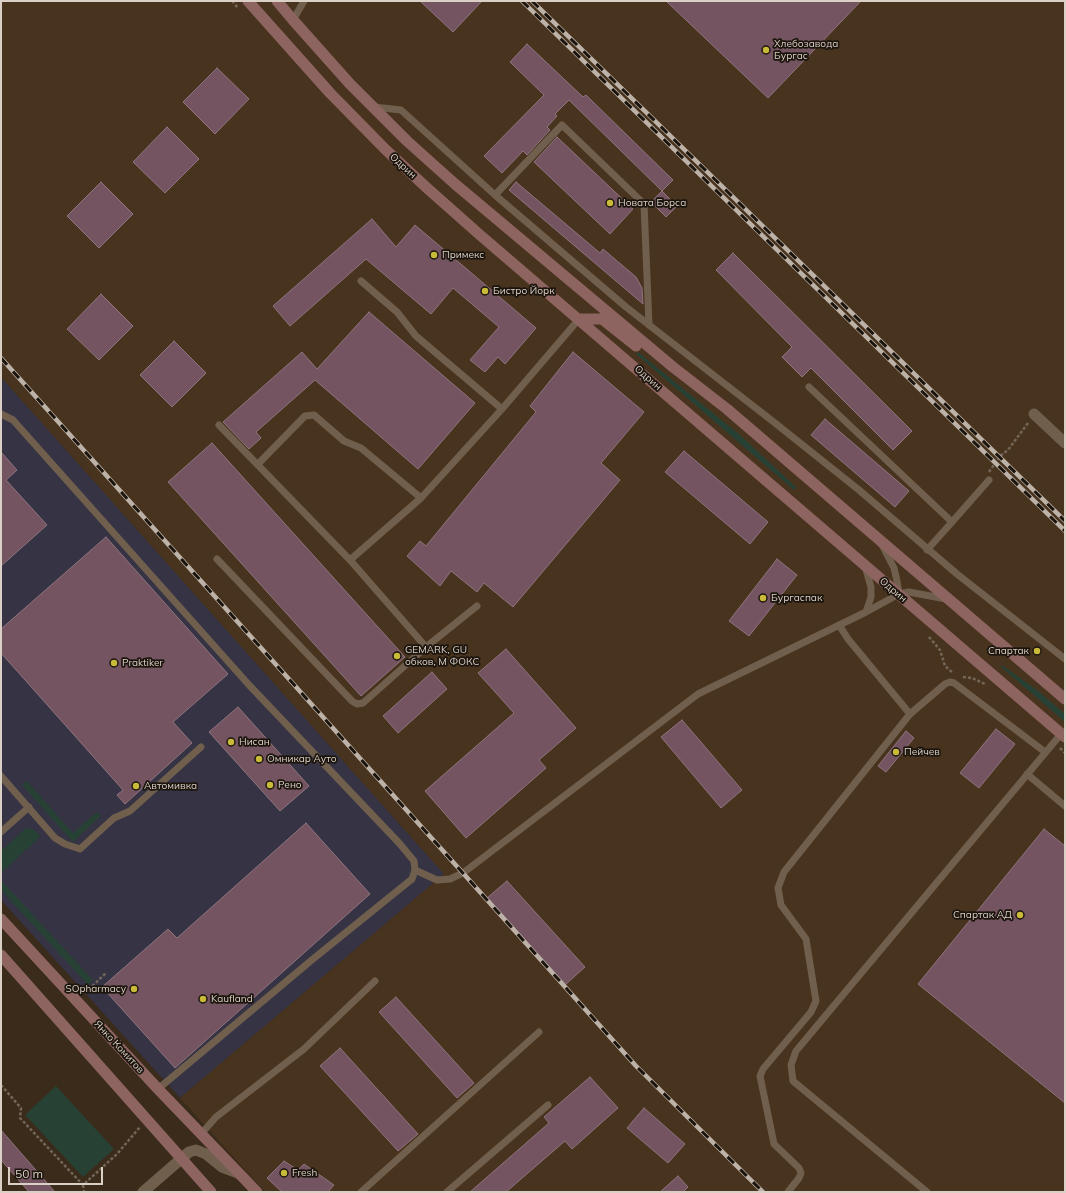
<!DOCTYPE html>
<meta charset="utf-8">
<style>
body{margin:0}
#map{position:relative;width:1066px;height:1193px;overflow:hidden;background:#3a2b1b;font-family:Mulish,sans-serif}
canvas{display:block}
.frame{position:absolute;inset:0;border:2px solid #dad0c6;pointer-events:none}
.scale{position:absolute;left:8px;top:1167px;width:95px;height:18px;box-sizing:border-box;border:2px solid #dad0c6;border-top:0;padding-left:5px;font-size:12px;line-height:14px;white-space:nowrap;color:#dad0c6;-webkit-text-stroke:3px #1c150e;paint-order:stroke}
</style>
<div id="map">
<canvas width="1066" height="1193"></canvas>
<div class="frame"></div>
<div class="scale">50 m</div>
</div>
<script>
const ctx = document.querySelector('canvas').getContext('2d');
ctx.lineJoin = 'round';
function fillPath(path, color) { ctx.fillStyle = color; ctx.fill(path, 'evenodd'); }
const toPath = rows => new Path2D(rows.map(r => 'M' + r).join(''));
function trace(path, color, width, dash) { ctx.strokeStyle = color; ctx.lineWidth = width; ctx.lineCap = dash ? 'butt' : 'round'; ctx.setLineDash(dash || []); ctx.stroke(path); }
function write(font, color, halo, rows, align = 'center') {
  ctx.font = font + ' Mulish,sans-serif'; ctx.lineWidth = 3.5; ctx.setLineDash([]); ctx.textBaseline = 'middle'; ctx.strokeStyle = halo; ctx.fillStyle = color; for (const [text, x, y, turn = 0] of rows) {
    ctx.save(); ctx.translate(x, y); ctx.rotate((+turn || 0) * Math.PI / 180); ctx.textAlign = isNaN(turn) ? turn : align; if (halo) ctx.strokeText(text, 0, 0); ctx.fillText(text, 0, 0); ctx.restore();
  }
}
fillPath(toPath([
 [1,377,444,874,180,1098,1,900]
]), '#353344');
fillPath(toPath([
 [1,1,1065,1,1065,1192,265,1192,180,1098,444,874,1,377]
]), '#48331e');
fillPath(toPath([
 [638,352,740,435,797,488,794,490,636,354],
 [1002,665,1037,690,1065,714,1065,722,1001,667],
 [27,781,73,833,97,812,101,816,73,842,22,785],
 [26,828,32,829,37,832,40,837,1,873,1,851],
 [1,880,93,980,88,985,1,890],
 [56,1086,114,1149,83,1177,25,1115]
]), '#284135');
const building = toPath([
 [420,1,482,1,453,32,420,1],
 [666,1,861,1,768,98,666,1],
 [527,44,583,97,586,95,673,180,662,191,569,100,555,114,557,116,547,127,550,130,527,155,523,151,502,173,484,156,544,95,510,62,527,44],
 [217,68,249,99,215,134,183,102,217,68],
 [167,127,199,159,165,193,133,162,167,127],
 [557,137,633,209,610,234,534,162,557,137],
 [101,182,133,214,99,248,67,216,101,182],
 [516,182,600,253,603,249,636,277,642,288,643,304,509,190,516,182],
 [662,191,677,206,666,217,651,202,662,191],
 [372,219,396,247,415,225,536,328,505,364,498,357,485,372,470,360,499,327,453,288,431,314,366,259,290,326,273,306,372,219],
 [733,253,912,431,893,450,811,368,802,377,782,357,792,347,716,270,733,253],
 [101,294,133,326,99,360,67,329,101,294],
 [369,312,475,403,418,469,315,380,256,432,261,438,249,449,223,422,302,352,317,369,369,312],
 [174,341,206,373,172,407,140,375,174,341],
 [573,352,644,412,601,463,620,480,513,607,484,583,477,592,451,571,440,586,407,556,420,541,426,546,536,412,530,406,573,352],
 [825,419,909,491,895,507,811,435,825,419],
 [212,443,405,657,361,696,168,482,212,443],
 [684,451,768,522,750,544,665,472,684,451],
 [1,452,17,470,6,480,47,525,1,566,1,452],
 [106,537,228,674,173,722,192,743,125,804,117,795,123,790,1,653,1,629,106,537],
 [777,559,797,575,749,636,729,621,777,559],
 [506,649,576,728,539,760,546,768,466,838,425,791,514,713,478,673,506,649],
 [432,672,447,689,398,733,383,716,432,672],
 [238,707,309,786,280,811,209,732,238,707],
 [682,720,742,790,721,808,661,737,682,720],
 [996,729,1015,744,979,788,960,773,996,729],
 [906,731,914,738,886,772,878,766,906,731],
 [306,823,370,894,175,1068,102,987,168,929,177,938,306,823],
 [1044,829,1065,846,1065,1103,918,984,1044,829],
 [507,881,585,967,565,985,487,898,507,881],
 [396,997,474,1083,457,1098,379,1012,396,997],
 [340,1048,418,1134,398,1151,320,1066,340,1048],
 [590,1077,618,1108,572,1149,565,1141,506,1192,470,1192,549,1123,544,1117,590,1077],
 [644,1108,685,1144,668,1163,627,1128,644,1108],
 [1,1130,55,1192,29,1192,1,1160,1,1130],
 [284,1161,298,1170,304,1164,334,1185,328,1192,282,1192,267,1178,284,1161],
 [678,1176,688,1187,683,1192,660,1192,678,1176]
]);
fillPath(building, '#735460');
trace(building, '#8e747e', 1);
trace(toPath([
 [232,1,238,8],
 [989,472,1000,456,1008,450,1028,423],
 [929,637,940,650,945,666,953,673],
 [963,677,972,678,985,684],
 [1060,748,1065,753],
 [85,993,106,973],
 [1,1085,21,1108,20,1118,83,1185,117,1154,140,1127],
 [83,1185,84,1192]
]), '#736658', 2.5, [3, 2]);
trace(toPath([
 [293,20,304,1],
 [374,107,401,110,495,195,626,307,775,423,859,490,957,574,1065,659],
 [495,195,562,125,644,204,649,325],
 [361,281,397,312,416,336,502,409],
 [809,387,952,522,927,550],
 [1,414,13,420,249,685,400,844,414,861,415,870,412,879,313,959,158,1089],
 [219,425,350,560,426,647],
 [258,464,305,416,314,415,344,441,361,448,421,498],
 [952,522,989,480],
 [882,545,894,568,897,581,899,594],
 [217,559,352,701,357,704,363,703,426,647,477,606],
 [350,560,421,498,502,409,579,319],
 [865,566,871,587,871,597,866,612],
 [839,625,848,639,910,714],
 [1027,774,1065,806],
 [1,776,55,838,65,844,80,849,114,818,130,811,201,747],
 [1,832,29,807],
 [415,870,437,880,450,879,463,873,698,694,866,612,899,594,909,592,946,599],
 [201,1134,216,1117,304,1049,375,981],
 [361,1192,539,1032],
 [447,1192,548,1105],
 [788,1192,799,1178,801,1173,799,1168,774,1144,760,1076,763,1069,811,1012,816,1001,806,939,781,905,778,888,784,872,910,714,945,684,950,682,954,683,1045,752],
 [927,1192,793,1081,791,1065,796,1051,1061,734]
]), '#715f4d', 7);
trace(toPath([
 [1034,414,1065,443],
 [143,1192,189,1152,196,1150,206,1154,222,1167,238,1173]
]), '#715f4d', 11);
trace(toPath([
 [248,1,330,93,386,150,427,188,480,235,1065,737],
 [277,1,293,20,350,84,407,141,455,184,673,367,727,409,1065,699],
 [579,319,602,319,636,346],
 [1,919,158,1089,257,1192],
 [1,955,211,1192]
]), '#8e6460', 11);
const rail = toPath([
 [522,1,1065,531],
 [532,1,1065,521],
 [1,358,636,1066,763,1192]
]);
trace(rail, '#bdb2a7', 4.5);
trace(rail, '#1c150e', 3, [9]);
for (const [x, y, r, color] of [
 [766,50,4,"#caba39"],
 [610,203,4,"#caba39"],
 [434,255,4,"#caba39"],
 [485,291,4,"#caba39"],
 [763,598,4,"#caba39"],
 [1037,651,4,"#caba39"],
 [397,656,4,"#caba39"],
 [114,663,4,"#caba39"],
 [231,742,4,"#caba39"],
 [896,752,4,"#caba39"],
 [259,759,4,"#caba39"],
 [270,785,4,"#caba39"],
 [136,786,4,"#caba39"],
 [1020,915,4,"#caba39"],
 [134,989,4,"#caba39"],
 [203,999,4,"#caba39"],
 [284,1173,4,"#caba39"]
]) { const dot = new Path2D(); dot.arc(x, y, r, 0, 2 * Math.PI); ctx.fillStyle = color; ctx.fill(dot); trace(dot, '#1c150e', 1.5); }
write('10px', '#dad0c6', '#1c150e', [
 ["Хлебозавода",774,44],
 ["Бургас",774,56],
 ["Новата Борса",618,203],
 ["Примекс",442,255],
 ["Бистро Йорк",493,291],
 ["Бургаспак",771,598],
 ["GEMARK, GU",405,650],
 ["обков, М ФОКС",405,662],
 ["Спартак",1029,651,"right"],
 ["Praktiker",122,663],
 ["Нисан",239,742],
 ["Пейчев",904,752],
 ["Омникар Ауто",267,759],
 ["Рено",278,785],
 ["Автомивка",144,786],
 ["Спартак АД",1012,915,"right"],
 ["SOpharmacy",126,989,"right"],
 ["Kaufland",211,999],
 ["Fresh",292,1173]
], 'left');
write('10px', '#dad0c6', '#1c150e', [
 ["Одрин",403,166,43],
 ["Одрин",648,378,41],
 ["Одрин",893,590,40],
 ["Янко Комитов",119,1047,47]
]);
</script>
